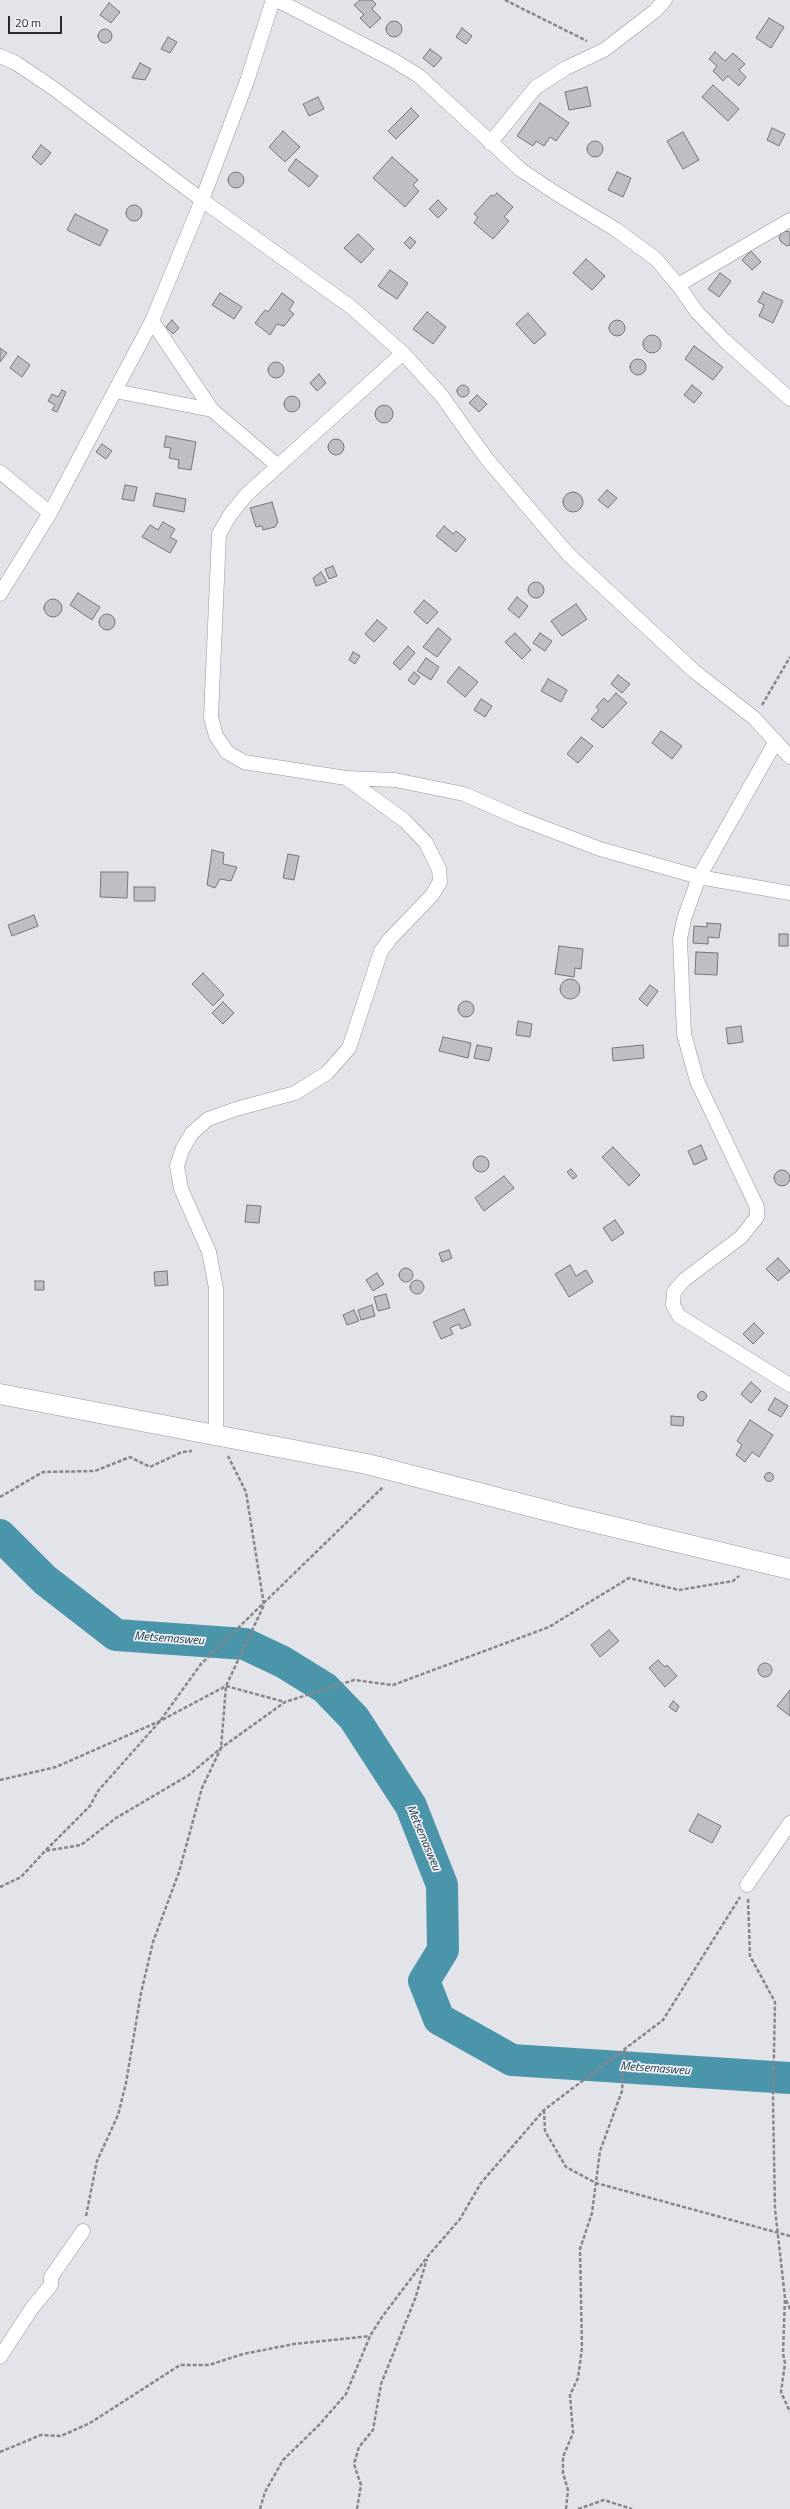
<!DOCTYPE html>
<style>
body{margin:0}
#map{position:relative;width:790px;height:2509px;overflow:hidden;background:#e3e4ea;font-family:"Titillium Web",sans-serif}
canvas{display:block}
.scale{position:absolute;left:8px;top:16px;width:54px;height:18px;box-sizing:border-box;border:2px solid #28292b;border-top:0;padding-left:5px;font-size:12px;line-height:14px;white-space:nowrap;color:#28292b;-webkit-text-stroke:3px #f1f1f7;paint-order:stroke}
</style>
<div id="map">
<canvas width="790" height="2509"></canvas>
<div class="scale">20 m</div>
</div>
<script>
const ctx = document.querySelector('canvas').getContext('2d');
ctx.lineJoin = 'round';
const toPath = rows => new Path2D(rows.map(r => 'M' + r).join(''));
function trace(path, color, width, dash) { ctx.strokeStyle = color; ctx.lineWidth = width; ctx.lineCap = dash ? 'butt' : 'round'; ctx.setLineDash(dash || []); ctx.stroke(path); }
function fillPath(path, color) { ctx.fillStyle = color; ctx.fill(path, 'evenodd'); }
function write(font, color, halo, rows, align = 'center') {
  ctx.font = font + ' "Titillium Web",sans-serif'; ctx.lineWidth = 3.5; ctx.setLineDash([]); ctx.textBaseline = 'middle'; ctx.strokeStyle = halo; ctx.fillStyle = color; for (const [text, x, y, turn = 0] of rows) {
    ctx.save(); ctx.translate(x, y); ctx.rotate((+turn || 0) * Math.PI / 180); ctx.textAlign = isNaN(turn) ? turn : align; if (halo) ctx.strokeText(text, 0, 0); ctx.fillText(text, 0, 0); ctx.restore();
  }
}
trace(toPath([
 [0,1535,45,1580,116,1635,245,1644,283,1662,325,1688,354,1718,411,1806,442,1885,443,1950,424,1981,439,2019,512,2060,790,2078]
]), '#4b95aa', 32);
const building = toPath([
 [360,0,372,0,376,4,372,9,381,18,370,28,360,18,364,15,354,5,360,0],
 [109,3,120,12,111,23,100,15,109,3],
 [769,18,784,27,771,48,756,38,769,18],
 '386 29a8 8 0 1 1 16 0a8 8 0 1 1-16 0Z',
 [462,28,472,36,466,44,456,37,462,28],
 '98 36a7 7 0 1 1 14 0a7 7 0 1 1-14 0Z',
 [168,37,177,42,170,53,161,49,168,37],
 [430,49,442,58,434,67,423,58,430,49],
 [715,52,725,61,733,53,745,64,739,70,746,77,739,86,728,76,723,81,713,71,717,66,709,59,715,52],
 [140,63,151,69,145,80,132,78,140,63],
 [713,85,739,109,728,121,702,97,713,85],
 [587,87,591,106,569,110,565,92,587,87],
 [318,97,324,109,309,116,303,104,318,97],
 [540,103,569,123,556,141,550,137,544,146,536,141,533,146,517,136,540,103],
 [411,108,419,116,396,139,388,131,411,108],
 [772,128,785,134,779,146,767,140,772,128],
 [283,131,300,147,285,162,269,147,283,131],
 [683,132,699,160,683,169,667,141,683,132],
 '587 149a8 8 0 1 1 16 0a8 8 0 1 1-16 0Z',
 [41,145,51,153,41,165,32,157,41,145],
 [392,157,418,180,413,185,419,191,405,207,373,178,392,157],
 [296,159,318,176,309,187,288,170,296,159],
 [617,172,631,178,623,197,608,190,617,172],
 '228 180a8 8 0 1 1 16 0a8 8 0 1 1-16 0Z',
 [497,193,513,207,504,217,509,221,493,239,474,223,478,217,474,214,491,195,494,196,497,193],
 [438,200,447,209,438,218,429,209,438,200],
 '126 213a8 8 0 1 1 16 0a8 8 0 1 1-16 0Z',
 [75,214,108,230,100,246,67,230,75,214],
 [784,231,790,232,790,245,787,246,781,242,779,237,784,231],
 [358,234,374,249,361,263,344,248,358,234],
 [410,237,416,242,410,249,404,243,410,237],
 [751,251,761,262,752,270,742,260,751,251],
 [586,259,605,276,592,290,573,273,586,259],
 [390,270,408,283,397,299,378,286,390,270],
 [720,273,731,281,719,297,708,289,720,273],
 [763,292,783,301,773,323,759,316,764,305,758,302,763,292],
 [220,293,242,307,234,319,212,305,220,293],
 [282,293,294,302,289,310,294,314,284,326,277,324,270,335,255,323,265,310,268,312,282,293],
 [427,312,446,327,433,344,413,329,427,312],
 [528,313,546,334,534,344,516,324,528,313],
 '609 328a8 8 0 1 1 16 0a8 8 0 1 1-16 0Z',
 [172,320,179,328,173,334,166,327,172,320],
 '643 344a9 9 0 1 1 18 0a9 9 0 1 1-18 0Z',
 [694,346,723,367,713,380,685,359,694,346],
 [0,348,7,353,0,362,0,348],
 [18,356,30,365,22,377,10,368,18,356],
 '630 367a8 8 0 1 1 16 0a8 8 0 1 1-16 0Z',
 '268 370a8 8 0 1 1 16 0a8 8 0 1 1-16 0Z',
 [319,374,326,383,317,391,310,383,319,374],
 [692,385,702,393,694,403,684,395,692,385],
 '457 391a6 6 0 1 1 12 0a6 6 0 1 1-12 0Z',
 [62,390,66,392,57,412,52,410,55,405,48,401,52,394,58,397,62,390],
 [477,395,487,404,479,412,469,403,477,395],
 '284 404a8 8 0 1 1 16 0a8 8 0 1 1-16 0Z',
 '375 414a9 9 0 1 1 18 0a9 9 0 1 1-18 0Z',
 [166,436,196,442,191,470,178,468,179,460,169,458,171,448,164,447,166,436],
 '328 447a8 8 0 1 1 16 0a8 8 0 1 1-16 0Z',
 [102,444,112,451,106,459,96,452,102,444],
 [125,485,137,487,134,501,122,499,125,485],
 [607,490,617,498,608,508,598,500,607,490],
 '563 502a10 10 0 1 1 20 0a10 10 0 1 1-20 0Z',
 [156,493,186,499,184,512,153,506,156,493],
 [272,502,278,522,275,527,263,530,262,526,256,527,250,508,272,502],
 [163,522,175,529,170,537,177,541,170,553,142,537,150,525,158,530,163,522],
 [444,526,453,534,456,531,466,539,456,552,436,536,444,526],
 [333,566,337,576,329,579,325,569,333,566],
 [321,572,327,582,316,586,313,578,321,572],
 '528 590a8 8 0 1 1 16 0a8 8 0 1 1-16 0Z',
 [78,593,100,607,92,620,70,605,78,593],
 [517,597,528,606,519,618,508,609,517,597],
 '44 608a9 9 0 1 1 18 0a9 9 0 1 1-18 0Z',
 [424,600,438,612,427,624,414,612,424,600],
 [576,604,587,619,562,636,551,621,576,604],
 '99 622a8 8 0 1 1 16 0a8 8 0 1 1-16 0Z',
 [377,620,387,628,374,642,365,634,377,620],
 [438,628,451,639,437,657,423,647,438,628],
 [515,633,531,650,522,659,505,642,515,633],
 [540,633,552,641,545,651,533,643,540,633],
 [408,646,415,653,400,670,393,663,408,646],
 [353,652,360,656,355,664,349,660,353,652],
 [426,658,439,667,431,680,417,671,426,658],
 [459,667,478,682,465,697,447,682,459,667],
 [414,672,420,677,414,685,408,680,414,672],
 [618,675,630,684,622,693,611,684,618,675],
 [548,679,567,690,561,702,541,691,548,679],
 [616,693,627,703,603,728,591,719,599,710,596,707,604,698,608,702,616,693],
 [481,699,492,706,485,717,474,710,481,699],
 [661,731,682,746,672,759,652,743,661,731],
 [581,737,593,746,578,763,567,754,581,737],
 [212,850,224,853,223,864,237,867,231,881,220,879,215,888,207,885,212,850],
 [288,854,299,856,294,880,283,878,288,854],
 [101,872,128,872,127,898,100,897,101,872],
 [134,887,155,887,155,901,134,901,134,887],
 [34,915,38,926,12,936,8,925,34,915],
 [707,923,721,924,719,938,708,937,708,944,693,943,694,926,707,927,707,923],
 [779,934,788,934,788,946,779,946,779,934],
 [559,946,583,949,581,969,575,968,574,977,555,974,559,946],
 [696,952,718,953,717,975,695,974,696,952],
 [203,973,224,995,213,1006,192,984,203,973],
 '560 989a10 10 0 1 1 20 0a10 10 0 1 1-20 0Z',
 [650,985,658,991,647,1006,639,999,650,985],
 '458 1009a8 8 0 1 1 16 0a8 8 0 1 1-16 0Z',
 [223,1002,234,1013,223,1024,212,1013,223,1002],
 [518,1021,532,1024,530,1037,516,1035,518,1021],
 [741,1026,743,1042,728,1044,726,1028,741,1026],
 [443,1037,471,1043,468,1058,439,1051,443,1037],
 [477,1045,492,1048,489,1061,474,1058,477,1045],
 [643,1045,644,1058,613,1061,612,1048,643,1045],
 [701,1145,707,1159,694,1165,688,1151,701,1145],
 [613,1147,640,1175,629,1186,602,1157,613,1147],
 '473 1164a8 8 0 1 1 16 0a8 8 0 1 1-16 0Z',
 [571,1169,577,1176,573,1179,567,1172,571,1169],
 '774 1178a8 8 0 1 1 16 0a8 8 0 1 1-16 0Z',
 [504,1176,514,1188,484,1211,475,1198,504,1176],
 [247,1205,261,1206,259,1223,245,1222,247,1205],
 [615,1220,624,1233,612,1241,603,1228,615,1220],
 [449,1250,452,1258,442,1262,439,1253,449,1250],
 [778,1258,790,1271,778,1281,766,1269,778,1258],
 [570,1265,576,1276,586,1270,593,1282,569,1297,555,1274,570,1265],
 '399 1275a7 7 0 1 1 14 0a7 7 0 1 1-14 0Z',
 [167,1271,168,1285,155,1286,154,1272,167,1271],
 [377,1273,384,1284,373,1291,366,1280,377,1273],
 '410 1287a7 7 0 1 1 14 0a7 7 0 1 1-14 0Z',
 [35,1281,44,1281,44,1290,35,1290,35,1281],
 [386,1294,390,1308,378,1311,374,1297,386,1294],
 [372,1305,375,1316,361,1320,358,1310,372,1305],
 [464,1309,471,1325,461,1329,459,1324,450,1328,453,1334,441,1339,433,1322,464,1309],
 [354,1310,359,1321,347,1325,343,1315,354,1310],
 [754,1323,764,1333,753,1344,743,1334,754,1323],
 [751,1382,761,1391,751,1403,741,1394,751,1382],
 '697.5 1396a4.5 4.5 0 1 1 9 0a4.5 4.5 0 1 1-9 0Z',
 [775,1398,788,1406,781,1417,768,1410,775,1398],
 [671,1416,684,1417,683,1426,671,1425,671,1416],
 [750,1420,773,1435,759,1457,752,1452,745,1462,736,1455,742,1445,737,1441,750,1420],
 '764.5 1477a4.5 4.5 0 1 1 9 0a4.5 4.5 0 1 1-9 0Z',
 [609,1630,619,1641,600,1657,591,1645,609,1630],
 [658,1660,665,1667,667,1665,677,1676,665,1687,649,1668,658,1660],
 '758 1670a7 7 0 1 1 14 0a7 7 0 1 1-14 0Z',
 [790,1690,790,1716,777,1706,790,1690],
 [673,1701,679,1706,676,1712,669,1707,673,1701],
 [698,1814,721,1826,712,1843,689,1831,698,1814]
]);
fillPath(building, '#bebec3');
trace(building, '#75757b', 1);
const street = toPath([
 [273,0,247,81,202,200,351,307,403,353,441,395,486,458,568,554,694,671,754,718,790,757],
 [277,0,393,60,419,76,521,170,557,194,615,229,656,259,678,285],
 [0,56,16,63,53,88,202,200,152,321,50,513,0,594],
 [490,143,536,87,566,68,604,50,655,11,665,0],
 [790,220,678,285,697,312,724,340,790,399],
 [403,353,247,494,230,515,219,534,211,717,216,736,227,752,244,762,346,778,395,780,464,794,521,819,600,849,699,877,684,919,680,939,684,1034,697,1081,757,1207,757,1217,741,1237,684,1280,674,1292,673,1305,679,1316,790,1385],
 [115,391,212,410,152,321],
 [212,410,278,466],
 [0,472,50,513],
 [776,741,699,877,790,893],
 [216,1435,216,1288,209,1252,181,1189,177,1166,182,1150,192,1133,208,1119,236,1109,295,1093,327,1073,349,1048,381,951,390,939,432,895,440,882,439,869,426,843,405,821,346,778],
 [747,1885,790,1823],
 [0,2357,32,2308,51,2285,51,2277,83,2231]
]);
const secondary = toPath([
 [0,1394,367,1464,568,1516,790,1569]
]);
trace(street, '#95959b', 15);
trace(secondary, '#95959b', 21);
trace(toPath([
 [505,0,587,41],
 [762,705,790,657],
 [0,1497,43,1472,95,1471,130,1457,150,1467,182,1452,192,1451],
 [0,1780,56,1767,160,1721,226,1686,285,1702],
 [46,1850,90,1806,98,1791,160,1721,201,1664,383,1487],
 [0,1887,21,1877,45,1851,81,1845,116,1818,189,1775,221,1748,285,1702,354,1680,393,1685,549,1627,629,1578,679,1590,733,1581,739,1576],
 [748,1899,750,1956,775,2002,773,2101,775,2209,785,2298,783,2353,785,2363,781,2392,790,2412],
 [544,2110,545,2131,566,2167,596,2183,790,2236],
 [86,2216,97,2161,118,2115,126,2083,141,1993,153,1942,179,1872,202,1788,221,1748,226,1686,264,1605,246,1492,228,1456],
 [786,2300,790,2309],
 [0,2452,41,2435,61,2436,90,2423,180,2365,209,2365,243,2354,294,2344,370,2336],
 [260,2509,265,2492,283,2460,319,2425,346,2394,370,2336,382,2317,428,2256,460,2219,481,2183,544,2110,663,2020,740,1897],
 [357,2509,361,2485,354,2464,359,2447,373,2430,381,2384,415,2299,427,2259],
 [566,2509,568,2490,563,2473,563,2457,573,2433,570,2395,578,2378,582,2348,580,2249,592,2213,600,2151,622,2091,625,2047],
 [578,2509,604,2500,632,2509]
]), '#86878b', 2.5, [4, 2]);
trace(street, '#fff', 14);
trace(secondary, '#fff', 20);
write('italic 12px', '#133640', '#f1f1f7', [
 ["Metsemasweu",169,1639,4],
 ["Metsemasweu",423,1838,67],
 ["Metsemasweu",655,2069,4]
]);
</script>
